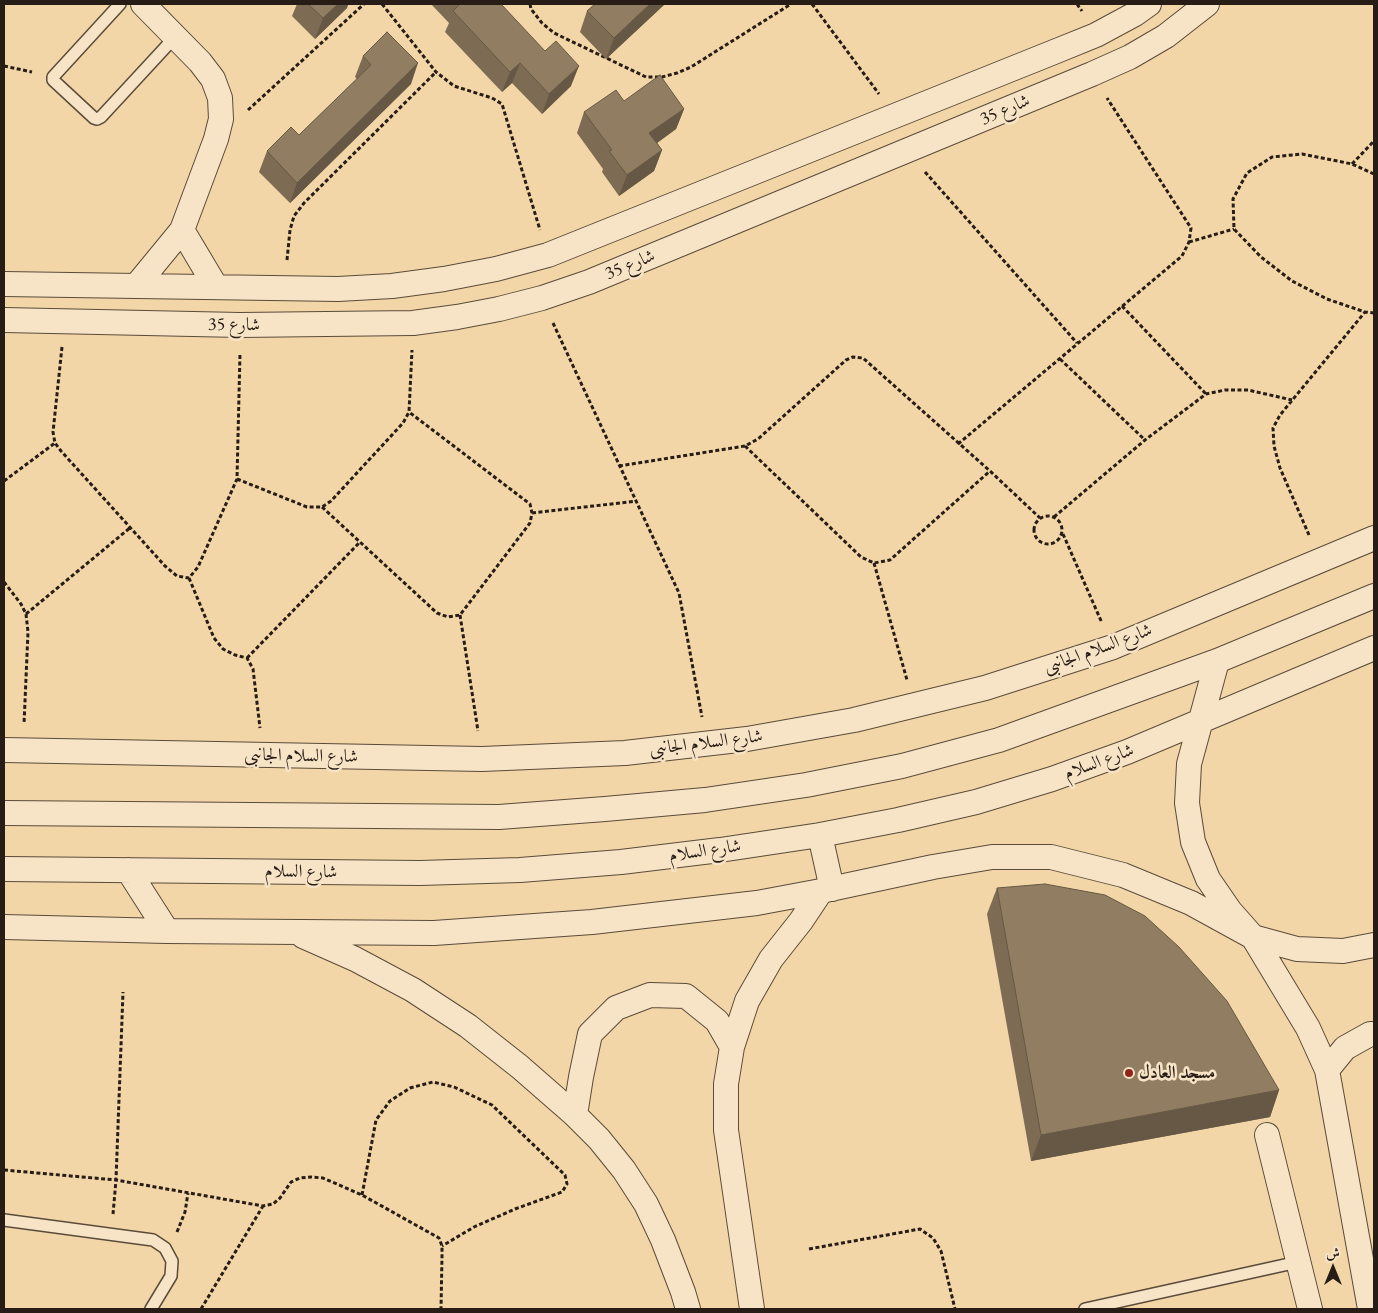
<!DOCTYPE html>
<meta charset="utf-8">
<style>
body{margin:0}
#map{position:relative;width:1378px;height:1313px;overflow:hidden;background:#f2d6a7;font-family:"EB Garamond",Amiri,serif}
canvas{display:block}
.frame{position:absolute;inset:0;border:5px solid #281d16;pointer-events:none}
.north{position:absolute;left:1308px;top:1243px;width:50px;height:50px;-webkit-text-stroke:4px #f7e4c6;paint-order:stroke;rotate:0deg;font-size:14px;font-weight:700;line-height:20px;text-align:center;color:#281d16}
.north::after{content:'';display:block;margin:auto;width:18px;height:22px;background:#281d16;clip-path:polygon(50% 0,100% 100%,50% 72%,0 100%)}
</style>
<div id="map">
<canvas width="1378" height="1313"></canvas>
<div class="frame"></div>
<div class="north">ش</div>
</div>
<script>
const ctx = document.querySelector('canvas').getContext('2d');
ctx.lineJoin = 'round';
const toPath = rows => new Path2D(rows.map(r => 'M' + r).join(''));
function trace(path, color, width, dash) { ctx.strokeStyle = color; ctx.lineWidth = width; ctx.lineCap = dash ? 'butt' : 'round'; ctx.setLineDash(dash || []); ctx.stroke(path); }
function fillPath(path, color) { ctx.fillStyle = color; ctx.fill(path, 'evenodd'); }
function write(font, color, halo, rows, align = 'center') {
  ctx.font = font + ' "EB Garamond",Amiri,serif'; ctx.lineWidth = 5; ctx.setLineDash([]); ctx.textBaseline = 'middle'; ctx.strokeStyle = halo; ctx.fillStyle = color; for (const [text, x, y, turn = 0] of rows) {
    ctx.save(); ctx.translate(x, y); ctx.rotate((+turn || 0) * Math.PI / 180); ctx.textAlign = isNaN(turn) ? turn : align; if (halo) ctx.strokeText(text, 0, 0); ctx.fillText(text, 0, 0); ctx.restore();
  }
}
const lane = toPath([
 [120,4,53,77,53,80,94,118,97,119,101,117,175,37],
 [4,1220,153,1240,165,1248,172,1261,171,1276,151,1309],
 [1085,1309,1298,1262]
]);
const street = toPath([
 [182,230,216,287],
 [4,284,338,289,392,286,444,279,496,269,548,255,1054,52,1096,35,1135,14,1149,4],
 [136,286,182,230,216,139,221,119,220,98,213,79,200,62,143,4],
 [4,320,240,325,413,323,457,317,499,309,542,298,589,282,1092,74,1130,57,1166,36,1207,4],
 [1217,661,1189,764,1187,803,1193,842,1208,879,1230,911,1253,937,1297,949,1343,951,1374,945],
 [4,750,482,759,625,753,747,739,854,720,985,688,1113,647,1374,538],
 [4,813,499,817,605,809,705,800,806,785,902,766,999,740,1217,661,1374,596],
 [820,835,832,889],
 [4,869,420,873,520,870,621,862,720,850,820,835,898,820,976,802,1052,779,1127,752,1374,648],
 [128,870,167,931],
 [4,927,167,931,434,933,592,922,757,903,821,891,933,867,992,857,1051,857,1123,875,1191,903,1253,937,1308,1028,1327,1070,1370,1309],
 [303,936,355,959,413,990,468,1026,520,1067,575,1115,599,1139,624,1170,646,1204,663,1240,683,1292,688,1309],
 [1327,1070,1345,1048,1370,1034,1374,1034],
 [575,1115,581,1077,590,1034,616,1008,650,995,686,996,717,1021,732,1047],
 [1267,1135,1310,1309],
 [752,1309,726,1130,726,1084,732,1047,747,1001,771,959,801,921,821,891]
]);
trace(lane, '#5a4b3a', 14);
trace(street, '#5a4b3a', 26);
trace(toPath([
 [382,4,436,72,454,86,492,98,502,104,540,230],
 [530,4,531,9,542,23,554,33,646,77,662,77,677,73,691,67,791,4],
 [812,4,879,94],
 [1077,4,1082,11],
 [4,66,32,72],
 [248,110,364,4],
 [1352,164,1374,141],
 [925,172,1077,343],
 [1374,174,1352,164,1302,154,1272,157,1247,173,1233,199,1234,229,1261,257,1292,281,1327,299,1365,312,1374,313],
 [1189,242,1234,229],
 [287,260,290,230,294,216,304,203,436,72],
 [1122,306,1206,394],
 [553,323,679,593,702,717],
 [62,347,53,432,55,443,61,451,165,566,177,576,189,578,198,567,237,479,240,353],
 [1060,359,1145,440],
 [958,444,1182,256,1189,242,1191,228,1107,98],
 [745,446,861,557,874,563,890,560,990,471],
 [619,466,745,446,758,439,846,360,853,357,863,358,990,471,1040,518],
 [237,479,307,507,322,507,331,501,403,423,409,412,412,350],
 [4,481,55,443],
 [322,507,437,613,448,617,460,615,530,523,532,513,530,504,409,412],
 [532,513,637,501],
 '1034 530a14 14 0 1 1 28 0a14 14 0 1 1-28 0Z',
 [1054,517,1145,440,1206,394,1225,390,1248,390,1292,400],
 [1063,534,1102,623],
 [1309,535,1280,468,1274,446,1273,428,1280,415,1365,312],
 [874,563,907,680],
 [189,578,214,638,223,649,235,655,247,658,253,669,260,728],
 [4,582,21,604,26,614,28,632,24,724],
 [26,614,131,527],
 [460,615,478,731],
 [247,658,360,542],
 [4,1170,116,1180,263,1206,273,1204,280,1198,291,1182,300,1178,311,1177,323,1178,362,1195,439,1238,442,1246,442,1256,441,1309],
 [362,1195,376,1120,390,1101,410,1088,433,1082,454,1087,492,1105,565,1175,567,1184,562,1192,515,1209,474,1227,442,1246],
 [113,1214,116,1180,123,992],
 [177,1232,185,1212,188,1193],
 [809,1249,920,1229,933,1238,941,1251,955,1309],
 [201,1309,263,1206]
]), '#281d16', 3, [4, 2.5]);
trace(lane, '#f7e4c6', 11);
trace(street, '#f7e4c6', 24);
fillPath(toPath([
 [297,4,348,4,347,8,315,39,292,16],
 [431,4,501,4,571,86,542,114,512,83,502,92,445,32,449,23],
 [595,4,665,4,606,59,580,32,587,11],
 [363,56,411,84,290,203,259,172,267,151,299,135,357,79,355,77],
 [624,101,684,109,676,129,657,143,662,150,654,171,619,196,602,172,603,169,577,133,584,112],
 [997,888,1279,1090,1270,1117,1031,1161,987,914]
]), '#7d6c53');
fillPath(toPath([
 [338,4,348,4,347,8,315,39,323,18],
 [650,4,665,4,606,59,614,38],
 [418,63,411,84,290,203,297,183],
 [520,63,512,83,502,92,510,72],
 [579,66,571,86,542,114,549,94],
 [684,109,676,129,642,154,649,133],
 [662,150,654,171,619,196,627,175],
 [1279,1090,1270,1117,1031,1161,1041,1135]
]), '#665844');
const building = toPath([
 [308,4,338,4,323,18,308,4],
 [458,4,501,4,545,51,556,41,579,66,549,94,520,63,510,72,453,11,459,5,458,4],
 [595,4,650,4,614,38,587,11,595,4],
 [387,32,418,63,297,183,267,151,291,127,299,135,371,65,363,56,387,32],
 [660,75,684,109,649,133,662,150,627,175,609,151,612,150,584,112,616,90,624,101,660,75],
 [1045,884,1105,895,1145,916,1179,947,1227,1001,1279,1090,1041,1135,997,888,1045,884]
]);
fillPath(building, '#917d61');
trace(building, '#665844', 1);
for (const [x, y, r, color] of [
 [1129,1073,5,"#8f2418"]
]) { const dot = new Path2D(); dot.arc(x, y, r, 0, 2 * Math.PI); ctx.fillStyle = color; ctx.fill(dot); trace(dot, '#f7e4c6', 2); }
write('18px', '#281d16', '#f7e4c6', [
 ["شارع 35",1005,110,-23],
 ["شارع 35",630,265,-22],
 ["شارع 35",234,325,1],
 ["شارع السلام الجانبى",1098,649,-20],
 ["شارع السلام الجانبى",706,743,-7],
 ["شارع السلام الجانبى",301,756,1],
 ["شارع السلام",1099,762,-20],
 ["شارع السلام",705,851,-8],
 ["شارع السلام",301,872,1]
]);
write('bold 18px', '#281d16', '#f7e4c6', [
 ["مسجد العادل",1139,1073]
], 'left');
</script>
